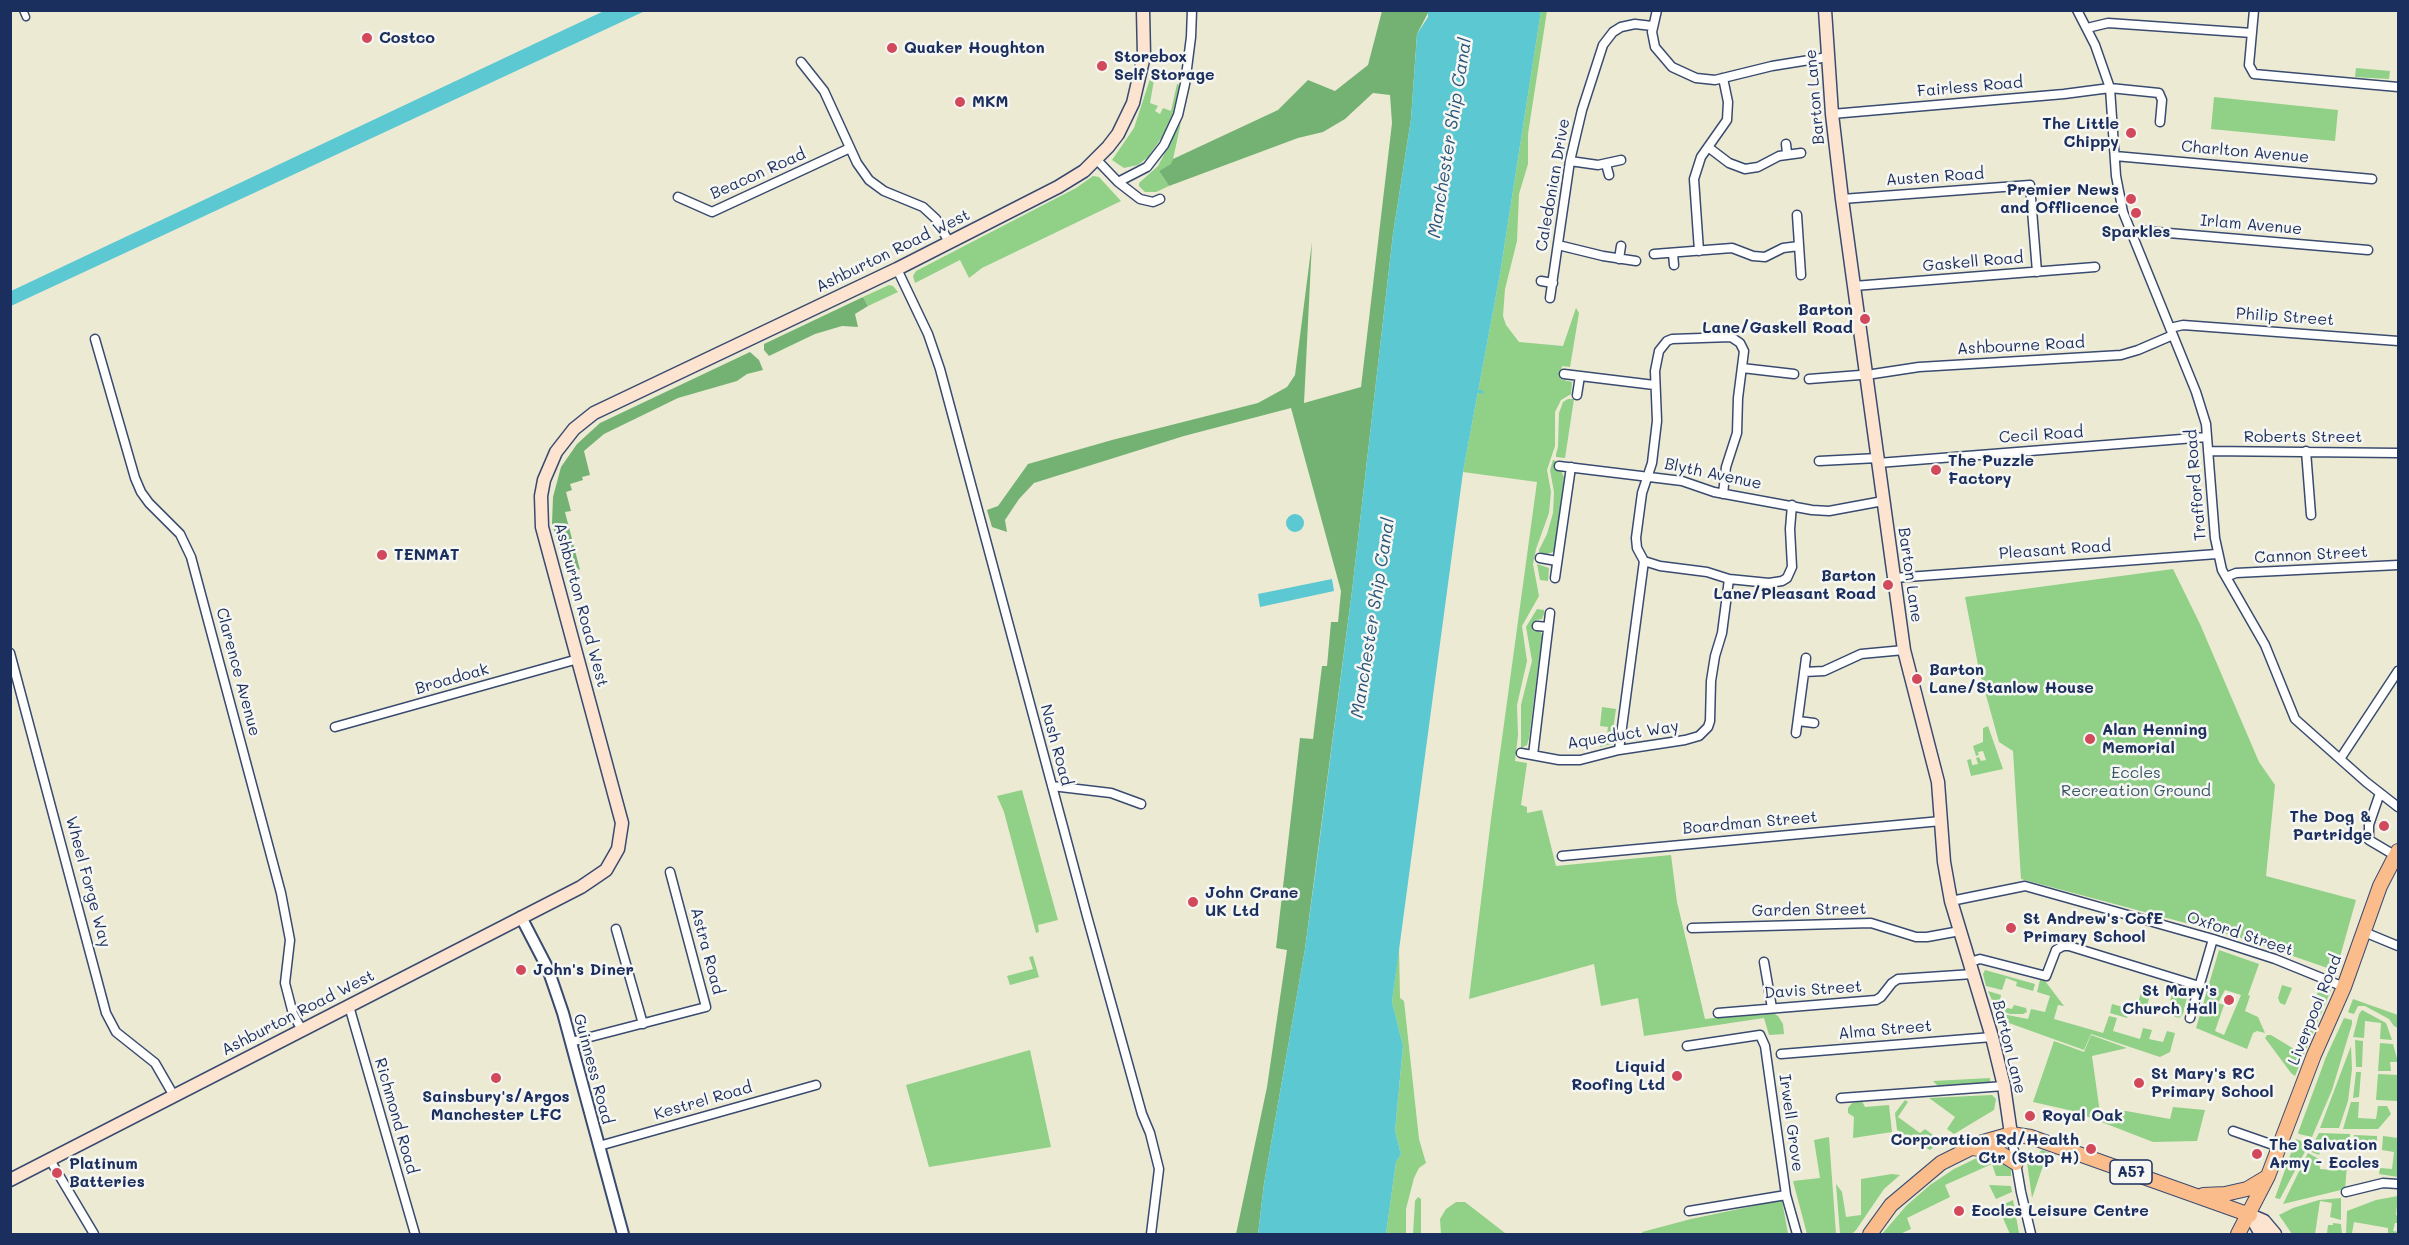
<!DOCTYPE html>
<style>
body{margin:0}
#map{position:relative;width:2409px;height:1245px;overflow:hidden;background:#edead4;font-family:Mali,sans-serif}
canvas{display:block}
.frame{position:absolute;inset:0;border:12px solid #1b2f5e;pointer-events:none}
</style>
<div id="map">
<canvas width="2409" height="1245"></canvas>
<div class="frame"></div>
</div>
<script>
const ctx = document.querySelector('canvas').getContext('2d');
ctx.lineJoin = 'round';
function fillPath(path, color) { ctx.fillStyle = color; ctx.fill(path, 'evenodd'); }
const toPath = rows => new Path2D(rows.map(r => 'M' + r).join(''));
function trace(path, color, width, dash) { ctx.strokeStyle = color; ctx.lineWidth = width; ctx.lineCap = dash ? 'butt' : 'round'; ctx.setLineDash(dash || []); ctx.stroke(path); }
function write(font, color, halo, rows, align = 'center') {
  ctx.font = font + ' Mali,sans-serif'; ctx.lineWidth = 5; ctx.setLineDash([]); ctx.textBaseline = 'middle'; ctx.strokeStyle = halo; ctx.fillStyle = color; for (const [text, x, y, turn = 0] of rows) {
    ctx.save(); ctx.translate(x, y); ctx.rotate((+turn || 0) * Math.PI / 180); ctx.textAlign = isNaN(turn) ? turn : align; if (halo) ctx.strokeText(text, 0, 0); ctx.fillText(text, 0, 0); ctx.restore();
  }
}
fillPath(toPath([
 [1541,11,1547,11,1528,134,1528,164,1519,194,1517,241,1505,289,1503,316,1506,325,1519,342,1563,346,1576,308,1579,313,1570,367,1562,366,1560,379,1572,382,1571,394,1561,400,1555,412,1555,446,1547,470,1551,492,1549,513,1536,549,1533,564,1539,596,1522,626,1527,661,1517,705,1518,735,1515,761,1527,763,1521,805,1527,807,1527,813,1542,810,1556,866,1671,855,1677,902,1705,1019,1770,1011,1778,1016,1783,1024,1784,1034,1769,1035,1764,1018,1644,1036,1638,998,1601,1006,1594,964,1469,999,1491,819,1537,482,1463,472,1500,274],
 [2356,68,2390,71,2389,79,2355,77],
 [1150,79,1154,80,1150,103,1158,106,1155,111,1160,114,1163,108,1171,111,1177,84,1180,85,1172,115,1162,137,1148,157,1138,165,1124,168,1112,160,1134,128],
 [2214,97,2338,110,2335,141,2211,129],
 [1181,122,1172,164,1159,171,1169,186,1156,192,1145,192,1139,186,1139,183,1158,166],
 [1093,176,1099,177,1121,201,982,268,969,278,960,260,915,283,913,276,916,271,1076,188],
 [889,285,893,286,898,292,868,306,863,297],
 [1568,399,1574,399,1565,458,1556,457,1556,454,1558,447,1559,413,1563,402],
 [1553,460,1556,461,1556,470,1561,471,1564,477,1555,548,1553,552,1547,554,1539,552,1539,550,1547,534,1553,513,1554,492,1550,470],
 [1537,564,1549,568,1548,581,1540,580],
 [2173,569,2200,624,2259,762,2275,785,2266,876,2356,900,2336,971,2238,937,2021,879,2013,751,1999,742,1979,670,1965,597],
 [1537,609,1544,610,1544,614,1542,619,1536,620,1534,630,1541,632,1542,637,1529,738,1527,745,1521,748,1521,705,1532,661,1526,627],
 [1602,707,1616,709,1611,744,1600,747,1600,733,1607,734,1608,727,1600,726],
 [1988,726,2003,769,1971,776,1967,760,1971,759,1972,765,1978,764,1976,758,1979,757,1981,761,1986,760,1983,751,1978,752,1979,755,1976,756,1973,746,1983,742,1983,728],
 [1022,790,1058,920,1038,925,1039,932,1036,933,1004,812,997,796],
 [1399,947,1400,998,1404,1001,1419,1139,1426,1163,1419,1168,1414,1178,1406,1209,1406,1234,1386,1234,1396,1162,1401,1154,1395,1131,1403,1046,1392,1002],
 [2219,950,2259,964,2248,995,2250,996,2245,1011,2258,1017,2265,1033,2257,1031,2253,1033,2247,1049,2196,1028],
 [2225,990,2241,995,2224,1035,2215,1031,2224,1005,2218,1003],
 [1033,956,1039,977,1010,985,1007,976,1033,969,1029,957],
 [1985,970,2035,984,2033,991,2016,986,2017,982,2006,978,2002,990,1986,986,1983,974],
 [2040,980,2045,981,2064,1006,2058,1005,2054,1019,2103,1033,2109,1016,2117,1018,2113,1031,2140,1039,2143,1028,2152,1030,2149,1039,2163,1042,2167,1031,2175,1033,2170,1052,2160,1057,2091,1034,2084,1050,1995,1018,1997,1013,2028,1019,2031,1009,2045,1012,2050,996,2037,992],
 [2143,985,2152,988,2146,1009,2137,1007],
 [2282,985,2292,988,2285,1005,2280,1003,2278,998],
 [2320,986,2331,990,2295,1076,2291,1073,2265,1038,2267,1035,2271,1035,2294,1049,2298,1046,2306,1038,2311,1023,2310,1013],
 [1988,991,2001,995,1999,1006,2012,1009,2014,1005,2026,1008,2027,1012,2023,1014,2010,1014,1996,1009],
 [2172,993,2187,997,2183,1014,2179,1018,2167,1014],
 [2353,999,2398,1015,2398,1028,2394,1026,2389,1019,2365,1006,2358,1006,2354,1014,2350,1013,2348,1012],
 [2112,1004,2130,1009,2127,1018,2110,1013],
 [2362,1010,2386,1023,2392,1040,2380,1039,2381,1023,2365,1021,2364,1038,2353,1037,2359,1014],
 [2344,1018,2352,1020,2352,1024,2332,1090,2312,1137,2299,1134,2298,1133,2326,1057],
 [2091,1035,2127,1048,2092,1056,2100,1113,2126,1111,2170,1119,2173,1107,2205,1110,2197,1141,2153,1142,2073,1111,2033,1102,2054,1041,2084,1052],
 [2355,1040,2363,1041,2362,1067,2356,1067],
 [2380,1043,2393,1044,2398,1062,2390,1062,2391,1071,2378,1071],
 [2351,1046,2352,1069,2348,1101,2339,1128,2320,1128],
 [1030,1050,1051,1147,929,1167,906,1085],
 [2356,1072,2361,1072,2359,1097,2353,1098],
 [2378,1074,2398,1075,2398,1101,2376,1100],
 [1990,1078,1990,1083,1939,1087,1933,1081],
 [1992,1095,1996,1099,1994,1110,1954,1134,1947,1129,1955,1117,1929,1098],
 [1905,1100,1908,1102,1898,1117,1920,1133,1925,1129,1941,1141,1930,1150,1897,1130,1895,1113],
 [1862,1101,1865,1107,1889,1105,1892,1132,1853,1138,1854,1117,1848,1113,1848,1108,1852,1103],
 [2351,1102,2359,1102,2358,1118,2376,1119,2378,1106,2387,1106,2391,1114,2378,1129,2343,1129],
 [2319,1133,2350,1134,2349,1148,2336,1147,2335,1143,2323,1142,2319,1155,2309,1151],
 [2354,1135,2377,1136,2377,1150,2353,1149],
 [2383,1136,2398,1138,2398,1177,2379,1174,2380,1168,2392,1169,2394,1152,2382,1150],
 [1829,1137,1836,1234,1807,1234,1793,1181,1820,1178,1814,1140],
 [2296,1139,2309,1144,2280,1199,2275,1198],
 [2042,1150,2056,1155,2054,1159,2049,1157,2048,1161,2045,1160,2032,1198,2027,1162],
 [2308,1153,2319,1159,2320,1169,2333,1170,2333,1165,2347,1166,2345,1189,2283,1204],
 [1979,1157,1998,1158,2011,1166,2011,1176,1996,1176,1992,1164,1945,1185,1950,1197,1907,1218,1911,1229,1900,1234,1882,1234,1906,1206,1930,1185,1954,1169],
 [1892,1174,1900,1175,1884,1189,1856,1230,1852,1234,1840,1234,1836,1184,1842,1192,1846,1217,1861,1215,1861,1179],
 [1989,1185,2011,1186,2012,1192,1996,1199],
 [2398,1196,2396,1215,2398,1216,2398,1223,2395,1223,2393,1231,2398,1232,2398,1234,2388,1234,2388,1228,2354,1222,2352,1233,2362,1234,2346,1234,2347,1211,2376,1200],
 [1418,1197,1421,1199,1421,1234,1413,1234,1415,1201],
 [2341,1198,2341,1220,2330,1217,2332,1203,2320,1201,2315,1234,2292,1234,2279,1215,2293,1208,2319,1200],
 [1782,1200,1788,1234,1643,1234,1642,1232,1691,1219],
 [2013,1200,2019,1233,2018,1234,2010,1234,1998,1207],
 [1456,1202,1465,1202,1505,1233,1441,1234,1440,1219,1446,1209],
 [2333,1223,2341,1224,2342,1234,2327,1234,2328,1225,2333,1225]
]), '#90d087');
fillPath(toPath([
 [1382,11,1428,11,1428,13,1417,34,1411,119,1393,234,1352,591,1305,949,1264,1184,1258,1234,1236,1234,1267,1087,1287,950,1276,948,1300,738,1313,739,1322,666,1327,666,1331,622,1338,622,1341,591,1291,408,1184,436,1034,483,1019,499,1005,520,1007,532,992,527,987,510,998,506,1028,464,1112,440,1258,403,1287,387,1295,375,1312,242,1304,403,1361,387,1392,123,1390,95,1373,93,1345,119,1323,132,1298,138,1169,186,1159,171,1171,164,1173,159,1278,110,1308,80,1335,91,1368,65],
 [863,297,868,306,855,314,858,327,842,326,815,334,769,356,764,350,764,344],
 [750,352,759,360,763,370,747,374,737,381,678,398,604,434,584,451,590,475,582,477,583,480,570,484,572,490,566,492,571,511,565,512,580,570,568,564,562,558,555,534,552,523,553,497,561,467,577,444,600,423]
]), '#74b274');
fillPath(toPath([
 [606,10,645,11,11,306,11,291],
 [1428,11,1541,11,1500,274,1463,472,1392,1002,1403,1046,1395,1131,1401,1154,1396,1162,1386,1234,1258,1234,1264,1184,1305,949,1317,860,1352,591,1393,234,1411,119,1417,34,1428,17],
 '1286 523a9 9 0 1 1 18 0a9 9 0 1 1-18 0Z',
 [1332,579,1334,591,1260,607,1258,594]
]), '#5bc8d2');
trace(toPath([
 [1477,391,1482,392]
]), '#5bc8d2', 3);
const pedestrian = toPath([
 [23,10,26,17]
]);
const minor = toPath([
 [1657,10,1652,32,1655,47,1672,67,1696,78,1715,80,1772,66,1828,57],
 [2077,10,2095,45,2110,88,2116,176,2123,212,2196,392,2206,424,2215,538,2222,570,2265,645,2295,719,2366,782,2398,807],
 [2254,10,2249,65,2254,74,2398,87],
 [2087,28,2108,23,2252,33],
 [801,62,824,91,857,163,869,180,884,191,923,207,936,219,949,242],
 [1832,114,2064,94,2110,88,2159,93,2162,100,2160,122],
 [1786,144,1787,153],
 [1708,147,1729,163,1745,169,1758,167,1779,156,1801,153],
 [2115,156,2372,179],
 [1097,160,1118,182,1147,167,1164,145,1178,115,1185,84,1191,37,1192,10],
 [1570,161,1598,165,1621,160],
 [1606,164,1609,175],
 [1118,182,1140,199,1153,202,1160,199],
 [678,197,712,212,850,148],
 [1842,199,2030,185,2037,272],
 [1797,215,1801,275],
 [2132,234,2145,231,2368,250],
 [1558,245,1603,256,1636,261],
 [1699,251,1694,179,1701,157,1727,120,1728,102,1723,78],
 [1673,253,1674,265],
 [1654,254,1732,248,1753,256,1765,257,1783,248,1799,246],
 [1619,259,1621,246],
 [897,269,928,334,940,369,1087,916,1142,1114,1150,1133,1159,1169,1151,1234],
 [1541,281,1553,283],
 [1854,286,2095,267],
 [1550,298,1570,161,1582,110,1603,45,1613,32,1621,27,1635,24,1652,26],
 [2170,328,2183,325,2398,341],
 [95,339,135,478,141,492,149,503,180,534,191,557,281,893,290,940,285,983,293,1014,302,1030],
 [1742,368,1794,374],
 [1564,374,1654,385],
 [1809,379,1873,374,1919,367,2121,355,2138,350,2173,335],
 [1577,395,1580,376],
 [2208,451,2398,453],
 [2306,451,2311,515],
 [1819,461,1878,458],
 [1878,463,2207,437],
 [1559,466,1682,481,1714,492,1812,510,1829,511,1883,501],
 [1540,558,1557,561],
 [1644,561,1660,566,1707,572,1729,579,1769,583,1782,581,1787,578,1792,567,1790,529,1792,505],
 [2226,577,2236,573,2398,565],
 [1555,578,1571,467],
 [1894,578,2217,554],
 [1537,626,1548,627],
 [10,653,106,1013,116,1032,155,1063,174,1096],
 [1804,672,1824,671,1861,654,1904,650],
 [1798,721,1814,723],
 [335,727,578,659],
 [1796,733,1806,658],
 [1619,750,1644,561,1637,548,1636,538,1642,493,1652,463,1657,421,1655,371,1659,351,1667,341,1672,339,1731,337,1740,343,1744,351,1738,398,1737,433,1726,467,1723,494],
 [1521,753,1559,760,1580,760,1619,750,1685,740,1699,736,1708,727,1710,721,1711,681,1715,656,1722,633,1729,579],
 [1533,755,1550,613],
 [2340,759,2398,671],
 [1052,786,1111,793,1141,804],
 [2380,793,2369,825,2369,840,2396,856],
 [1562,856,1941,821],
 [1951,901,2025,886,2213,939,2275,959,2344,987],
 [1692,928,1871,923,1916,937,1927,937,1960,931],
 [616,929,643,1024],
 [2364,932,2398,946],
 [1764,962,1772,1008],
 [1970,962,1980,959,2046,976,2056,950,2063,946,2069,946,2199,986],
 [349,1006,415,1234],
 [1718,1013,1876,1000,1881,997,1892,983,1898,979,1973,974],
 [2190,1018,2213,939],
 [571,1042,706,1007,670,872],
 [1687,1046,1760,1035,1765,1046,1786,1195,1797,1234],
 [1781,1054,1992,1037],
 [1841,1098,2004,1086],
 [2233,1131,2279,1147],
 [2011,1134,2021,1192,2031,1234],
 [599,1146,816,1085],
 [50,1160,94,1234],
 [2346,1192,2383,1183,2398,1184],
 [1689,1211,1786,1195]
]);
const tertiary = toPath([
 [521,917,548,969,563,1013,623,1234]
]);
const secondary = toPath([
 [1825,10,1832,114,1842,199,1904,650,1938,782,1944,862,1951,901,1992,1037,2004,1086,2011,1134],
 [10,1180,581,887,606,870,618,849,622,823,542,527,541,496,544,480,556,452,574,429,594,413,897,269,1058,187,1084,171,1108,147,1118,134,1133,103,1144,56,1143,10],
 [2250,1215,2264,1221,2275,1234],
 [2250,1215,2261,1234]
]);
const primary = toPath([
 [1973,1148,2000,1153,2016,1163],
 [2203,1195,2225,1194,2247,1189,2267,1177],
 [1870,1234,1891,1205,1941,1163,1983,1142,2011,1134,2031,1137,2250,1215],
 [2238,1234,2268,1176,2314,1055,2344,987,2380,886,2398,851]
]);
trace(pedestrian, '#3a4b70', 9);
trace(minor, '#3a4b70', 11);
trace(tertiary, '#3a4b70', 14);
trace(secondary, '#3a4b70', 15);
trace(primary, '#3a4b70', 16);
trace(pedestrian, '#fff', 6);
trace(minor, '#fff', 8);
trace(tertiary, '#fff', 10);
trace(secondary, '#fde4d1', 12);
trace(primary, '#fabc8b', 14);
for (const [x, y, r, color] of [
 [367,38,6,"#d1495b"],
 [892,48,6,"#d1495b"],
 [1102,66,6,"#d1495b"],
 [960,102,6,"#d1495b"],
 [2131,133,6,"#d1495b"],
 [2131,199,6,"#d1495b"],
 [2136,213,6,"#d1495b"],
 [1865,319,6,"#d1495b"],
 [1936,470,6,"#d1495b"],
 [382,555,6,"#d1495b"],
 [1888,585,6,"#d1495b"],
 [1917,679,6,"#d1495b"],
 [2090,739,6,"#d1495b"],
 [2384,826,6,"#d1495b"],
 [1193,902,6,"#d1495b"],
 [2011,928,6,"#d1495b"],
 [521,970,6,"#d1495b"],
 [2229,1000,6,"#d1495b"],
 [1677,1076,6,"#d1495b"],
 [496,1078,6,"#d1495b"],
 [2139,1083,6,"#d1495b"],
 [2030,1116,6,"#d1495b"],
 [2091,1149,6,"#d1495b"],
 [2257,1154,6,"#d1495b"],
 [57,1173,6,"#d1495b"],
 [1959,1211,6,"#d1495b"]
]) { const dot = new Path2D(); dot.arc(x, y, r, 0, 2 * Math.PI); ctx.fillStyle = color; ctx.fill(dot); trace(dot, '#f6f6f2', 2); }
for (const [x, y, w] of [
 [2131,1172,42]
]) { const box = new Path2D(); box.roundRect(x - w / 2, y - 12, w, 24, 4.5); ctx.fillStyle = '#f6f6f2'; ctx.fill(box); trace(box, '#1b2f5e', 1.5); }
write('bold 15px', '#1b2f5e', null, [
 ["A57",2131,1172]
]);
write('bold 16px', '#1b2f5e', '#f6f6f2', [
 ["Costco",379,38],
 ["Quaker Houghton",904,48],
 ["Storebox",1114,57],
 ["Self Storage",1114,75],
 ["MKM",972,102],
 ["The Little",2119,124,"right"],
 ["Chippy",2119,142,"right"],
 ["Premier News",2119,190,"right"],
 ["and Offlicence",2119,208,"right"],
 ["Sparkles",2136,232,"center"],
 ["Barton",1853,310,"right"],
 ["Lane/Gaskell Road",1853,328,"right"],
 ["The Puzzle",1948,461],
 ["Factory",1948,479],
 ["TENMAT",394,555],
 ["Barton",1876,576,"right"],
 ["Lane/Pleasant Road",1876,594,"right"],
 ["Barton",1929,670],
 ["Lane/Stanlow House",1929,688],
 ["Alan Henning",2102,730],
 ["Memorial",2102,748],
 ["The Dog &",2372,817,"right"],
 ["Partridge",2372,835,"right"],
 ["John Crane",1205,893],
 ["UK Ltd",1205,911],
 ["St Andrew's CofE",2023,919],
 ["Primary School",2023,937],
 ["John's Diner",533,970],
 ["St Mary's",2217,991,"right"],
 ["Church Hall",2217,1009,"right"],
 ["Liquid",1665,1067,"right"],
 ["Roofing Ltd",1665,1085,"right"],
 ["St Mary's RC",2151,1074],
 ["Primary School",2151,1092],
 ["Sainsbury's/Argos",496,1097,"center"],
 ["Manchester LFC",496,1115,"center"],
 ["Royal Oak",2042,1116],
 ["Corporation Rd/Health",2079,1140,"right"],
 ["Ctr (Stop H)",2079,1158,"right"],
 ["The Salvation",2269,1145],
 ["Army - Eccles",2269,1163],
 ["Platinum",69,1164],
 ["Batteries",69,1182],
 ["Eccles Leisure Centre",1971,1211]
], 'left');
write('16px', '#1b2f5e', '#f6f6f2', [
 ["Fairless Road",1970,87,-5],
 ["Barton Lane",1815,97,-95],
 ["Charlton Avenue",2245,152,5],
 ["Beacon Road",758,174,-24],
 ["Austen Road",1935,177,-4],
 ["Caledonian Drive",1553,185,-80],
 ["Irlam Avenue",2251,225,5],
 ["Ashburton Road West",893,251,-26],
 ["Gaskell Road",1973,262,-5],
 ["Philip Street",2285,317,4],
 ["Ashbourne Road",2021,346,-3],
 ["Cecil Road",2041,435,-4],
 ["Roberts Street",2303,437],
 ["Blyth Avenue",1713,474,12],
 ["Trafford Road",2196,485,-95],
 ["Pleasant Road",2055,550,-4],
 ["Cannon Street",2311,555,-3],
 ["Barton Lane",1910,575,82],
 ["Ashburton Road West",581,605,75],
 ["Clarence Avenue",238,672,75],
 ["Broadoak",452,679,-16],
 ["Aqueduct Way",1623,735,-9],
 ["Nash Road",1056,745,75],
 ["Boardman Street",1750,823,-5],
 ["Wheel Forge Way",88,882,75],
 ["Garden Street",1809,910,-1],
 ["Oxford Street",2240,934,18],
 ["Astra Road",707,951,75],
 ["Davis Street",1813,990,-4],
 ["Liverpool Road",2315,1010,-68],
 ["Ashburton Road West",298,1013,-27],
 ["Alma Street",1885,1030,-5],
 ["Barton Lane",2009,1047,76],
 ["Guinness Road",593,1069,75],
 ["Kestrel Road",703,1101,-16],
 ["Richmond Road",396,1116,74],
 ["Irwell Grove",1791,1123,82]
]);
write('16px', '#385768', '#f6f6f2', [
 ["Eccles",2136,773],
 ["Recreation Ground",2136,791]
]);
write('italic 18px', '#2b557b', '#f6f6f2', [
 ["Manchester Ship Canal",1450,138,-81],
 ["Manchester Ship Canal",1373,618,-81]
]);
</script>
